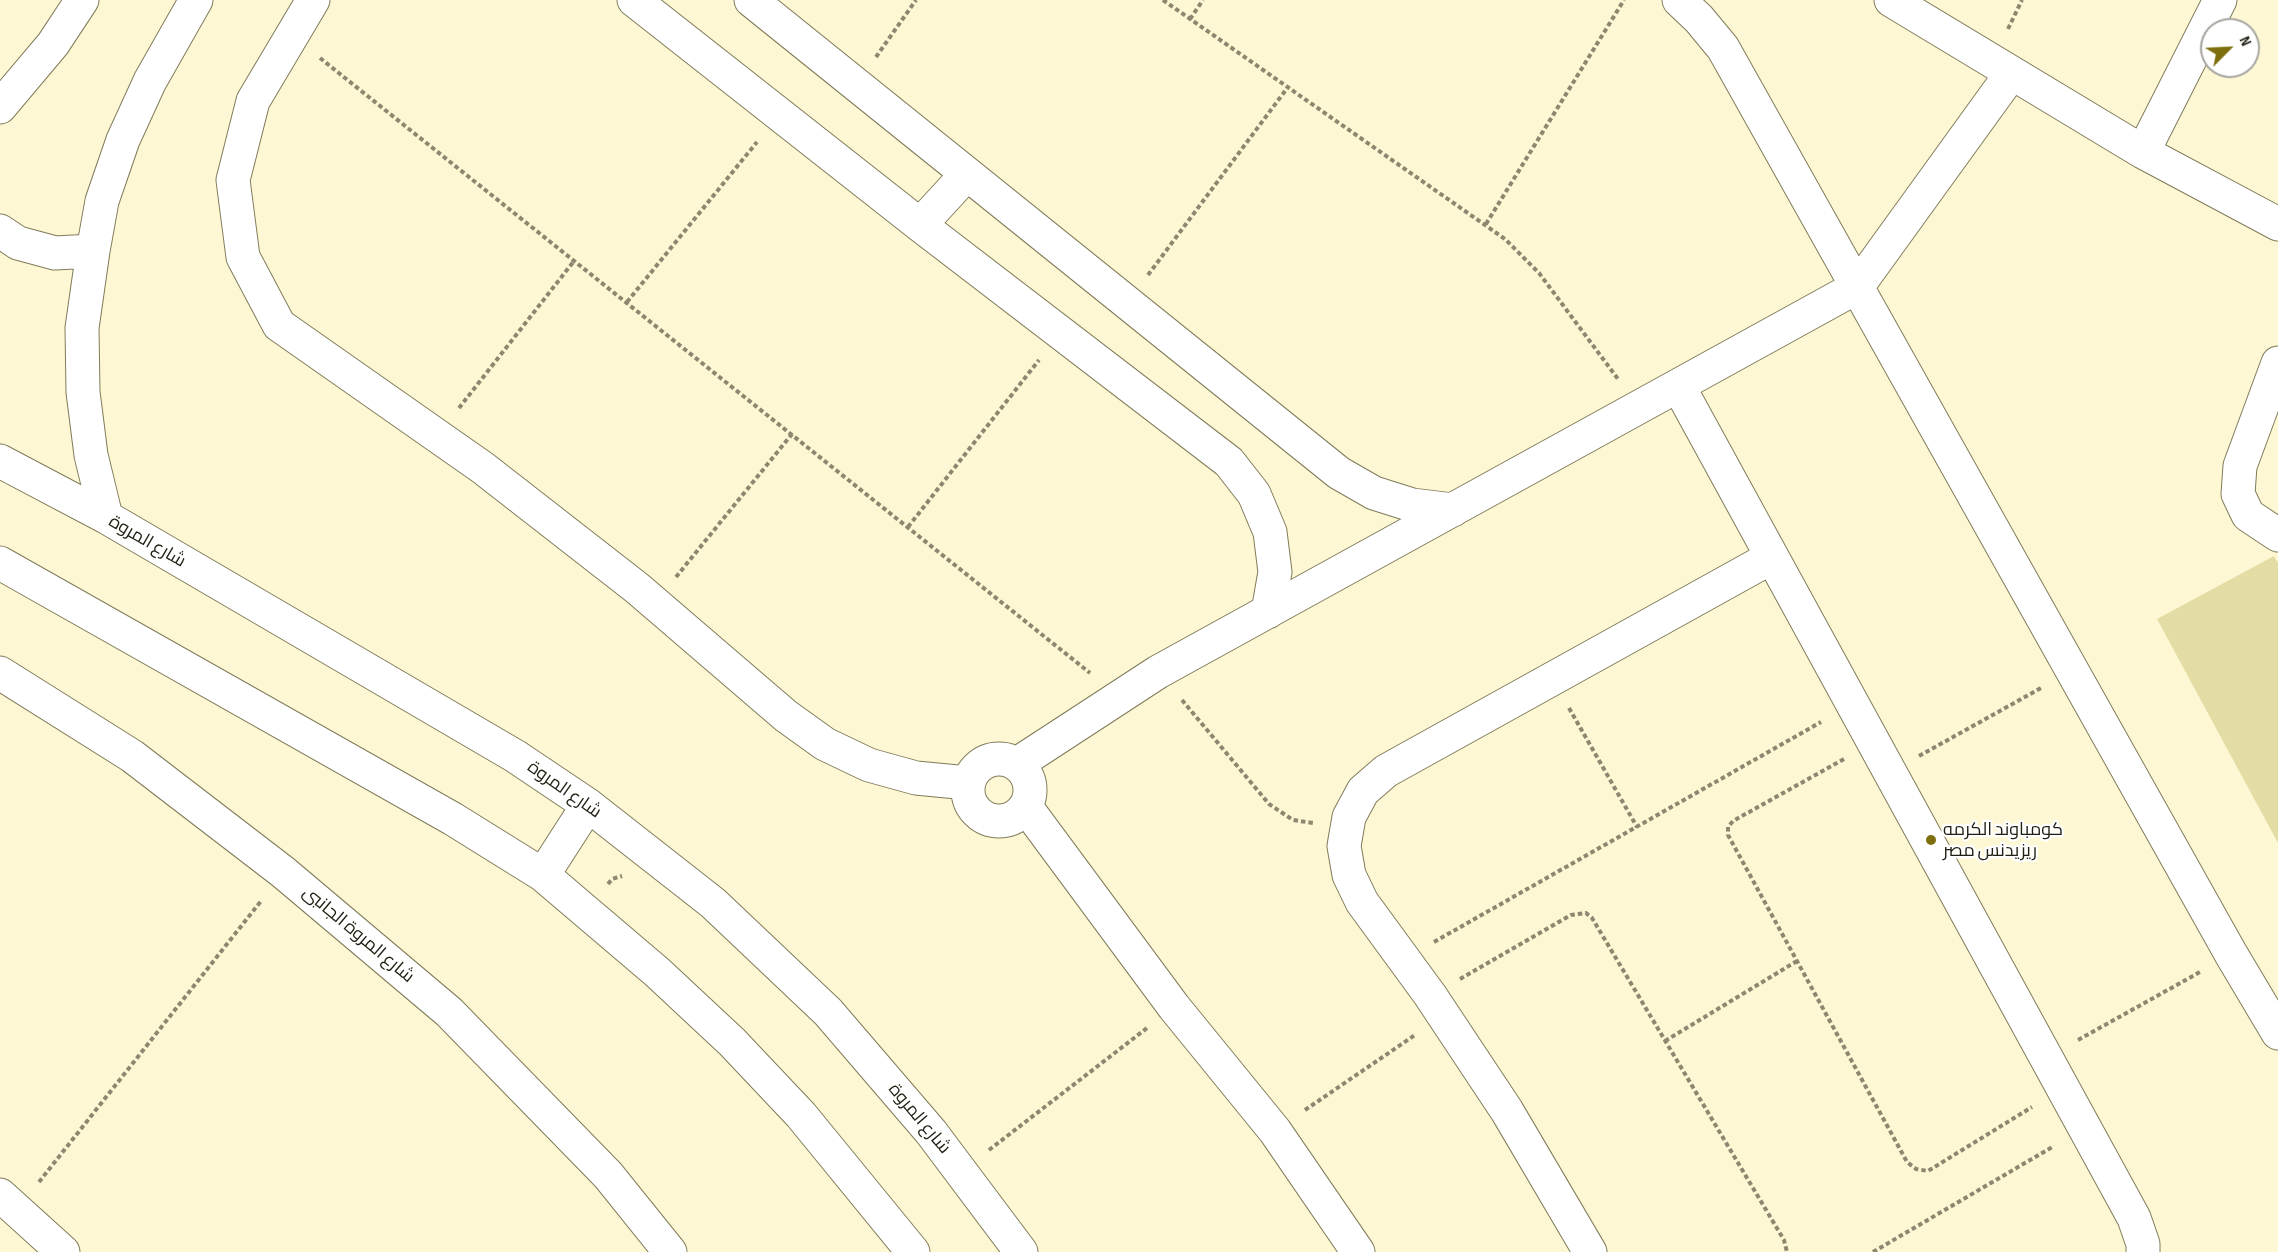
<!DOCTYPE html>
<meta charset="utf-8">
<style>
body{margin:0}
#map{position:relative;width:2278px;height:1252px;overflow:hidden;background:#fdf8d3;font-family:"Sofia Sans Condensed",sans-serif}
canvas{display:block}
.north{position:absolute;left:2200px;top:18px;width:60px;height:60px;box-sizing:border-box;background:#fff;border:2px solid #a6a5a0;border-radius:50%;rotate:66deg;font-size:16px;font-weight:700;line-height:24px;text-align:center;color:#201e11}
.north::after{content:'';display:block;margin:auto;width:21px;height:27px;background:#7d6f0d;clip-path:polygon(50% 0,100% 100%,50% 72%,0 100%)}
</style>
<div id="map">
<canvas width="2278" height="1252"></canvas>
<div class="north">N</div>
</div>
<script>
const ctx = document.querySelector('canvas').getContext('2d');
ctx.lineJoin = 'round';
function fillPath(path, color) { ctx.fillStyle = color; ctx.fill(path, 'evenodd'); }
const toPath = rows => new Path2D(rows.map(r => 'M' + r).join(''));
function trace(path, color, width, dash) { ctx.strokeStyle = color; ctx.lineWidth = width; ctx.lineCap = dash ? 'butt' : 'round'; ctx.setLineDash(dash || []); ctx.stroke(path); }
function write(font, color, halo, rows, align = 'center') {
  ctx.font = font + ' "Sofia Sans Condensed",Cairo,sans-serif'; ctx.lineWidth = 4.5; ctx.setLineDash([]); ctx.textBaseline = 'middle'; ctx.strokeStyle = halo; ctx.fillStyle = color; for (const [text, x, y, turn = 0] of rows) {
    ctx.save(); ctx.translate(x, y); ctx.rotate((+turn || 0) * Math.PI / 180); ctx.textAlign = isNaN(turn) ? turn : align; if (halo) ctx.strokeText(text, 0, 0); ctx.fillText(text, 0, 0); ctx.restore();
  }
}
fillPath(toPath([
 [2274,556,2278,563,2278,843,2157,619]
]), '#e4dca5');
const minor = toPath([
 [313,0,253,101,233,180,243,257,279,325,483,468,637,588,786,716,825,744,869,765,916,778,968,783],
 [634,0,920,225,1229,462,1254,494,1270,532,1275,572,1268,612],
 [751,0,1339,473,1374,493,1412,505,1453,510],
 [1679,0,1699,19,1723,48,2231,954,2278,1033],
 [1891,0,2143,152,2278,224],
 [0,107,53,44,82,0],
 [2143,152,2220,0],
 [920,225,966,175],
 [0,231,18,243,55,253,93,251],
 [2278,363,2240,466,2238,494,2248,515,2278,535],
 [1679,387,2134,1218,2143,1244,2143,1252],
 [0,461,106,517,515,756,588,805,713,903,828,1012,931,1132,1021,1252],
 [106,517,91,455,83,392,82,328,93,251,102,201,123,140,150,81,196,0],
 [0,563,453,819,543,875,657,972,732,1042,801,1115,913,1252],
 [0,673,132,756,283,872,449,1012,608,1175,670,1252],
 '968 790a31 31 0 1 1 62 0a31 31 0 1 1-62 0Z',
 [1017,764,1158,672,1857,287,2011,74],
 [1026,807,1174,1007,1275,1131,1358,1252],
 [543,875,588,805],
 [0,1195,63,1252],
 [1590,1252,1507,1111,1430,995,1362,902,1349,875,1344,846,1349,817,1363,791,1386,771,1772,557]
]);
trace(minor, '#807b5b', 35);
trace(toPath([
 [1163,0,1505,239,1539,273,1618,379],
 [1190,19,1203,0],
 [2008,29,2022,0],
 [876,57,916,0],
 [320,58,1090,673],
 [1486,224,1624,0],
 [1148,275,1288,87],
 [627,302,757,142],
 [459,408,574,261],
 [908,527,1039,360],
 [676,577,792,434],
 [1182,700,1269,804,1293,820,1313,823],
 [1569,708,1637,827],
 [1919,756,2041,688],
 [1844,759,1733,821,1728,827,1728,835,1907,1162,1916,1169,1928,1171,2032,1107],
 [608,884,612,879,622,876],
 [1434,942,1821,722],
 [1460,979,1571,915,1586,913,1592,918,1784,1240,1787,1252],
 [2078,1040,2200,972],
 [1665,1041,1797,961],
 [1305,1110,1415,1035],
 [989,1150,1147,1028],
 [39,1182,261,901],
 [1873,1252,2054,1146]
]), '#8c886f', 4, [4.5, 3]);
trace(minor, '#fff', 33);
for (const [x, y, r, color] of [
 [1931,840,6,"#7d6f0d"]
]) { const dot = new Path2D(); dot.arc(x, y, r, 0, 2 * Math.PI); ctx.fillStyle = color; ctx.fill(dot); trace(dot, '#fff', 2); }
write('18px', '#201e11', '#fff', [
 ["شارع المروة",147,542,30],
 ["شارع المروة",564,790,35],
 ["شارع المروة الجانبى",358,935,40],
 ["شارع المروة",919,1119,50]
]);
write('18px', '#201e11', '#fff', [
 ["كومباوند الكرمه",1943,830],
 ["ريزيدنس مصر",1943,851]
], 'left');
</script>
